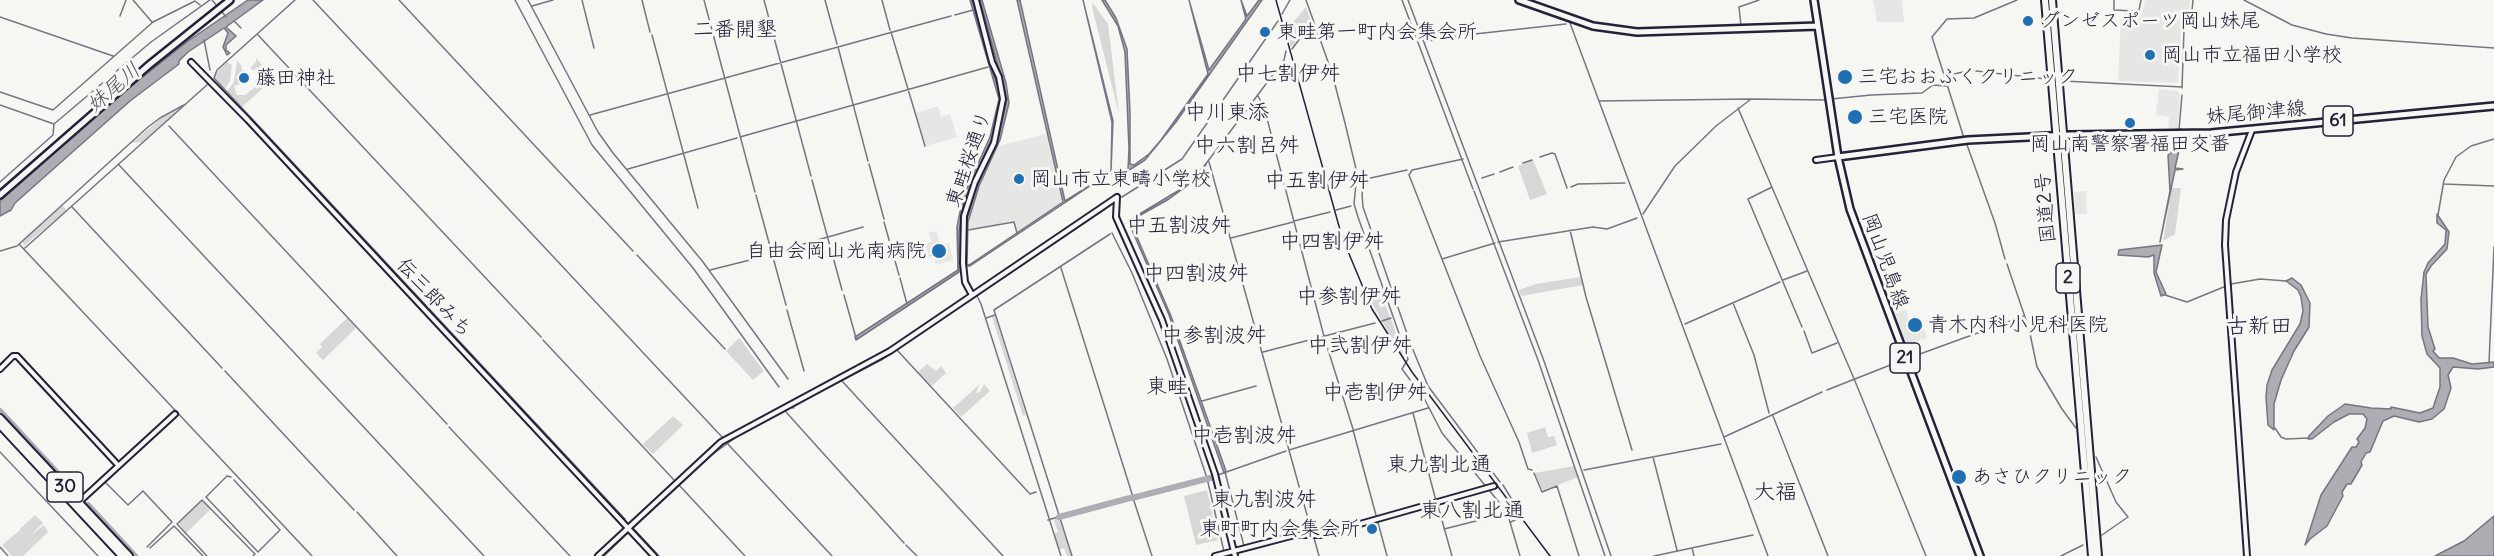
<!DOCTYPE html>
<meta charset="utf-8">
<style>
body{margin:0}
canvas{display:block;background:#f6f6f2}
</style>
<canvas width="2494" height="556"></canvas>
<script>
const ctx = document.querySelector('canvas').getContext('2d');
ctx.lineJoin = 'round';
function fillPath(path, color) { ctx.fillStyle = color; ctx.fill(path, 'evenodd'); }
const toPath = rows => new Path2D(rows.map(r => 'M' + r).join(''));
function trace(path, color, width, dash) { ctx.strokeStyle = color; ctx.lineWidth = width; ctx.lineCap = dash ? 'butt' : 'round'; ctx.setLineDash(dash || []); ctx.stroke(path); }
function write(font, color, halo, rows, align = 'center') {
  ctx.font = font + ' Delius,"Klee One",sans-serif'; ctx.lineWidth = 6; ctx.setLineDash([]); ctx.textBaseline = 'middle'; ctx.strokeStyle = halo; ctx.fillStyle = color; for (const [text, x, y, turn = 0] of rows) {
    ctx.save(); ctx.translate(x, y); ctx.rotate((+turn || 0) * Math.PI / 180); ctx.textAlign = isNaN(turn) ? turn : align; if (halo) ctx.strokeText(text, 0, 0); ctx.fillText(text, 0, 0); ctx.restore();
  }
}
fillPath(toPath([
 [1873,0,1902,0,1904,22,1877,22],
 [2145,0,2190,0,2188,21,2181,29,2178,83,2118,81,2121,17,2142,15],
 [2159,89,2178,91,2180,94,2178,129,2175,130,2168,130,2169,117,2156,115],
 [938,106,941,117,950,114,957,137,926,146,916,113],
 [1046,134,1062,203,1017,232,1014,221,969,230,969,222,979,186,998,146],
 [2086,191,2087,214,2075,214,2074,192],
 [937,231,940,247,949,243,953,260,936,265,934,256,928,258,925,244,932,242,928,233],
 [1906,310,1909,320,1916,318,1918,321,1921,320,1927,338,1915,341,1918,352,1908,355,1895,313]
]), '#e6e6e4');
fillPath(toPath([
 [1093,3,1108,24,1119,114,1092,7],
 [1306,7,1311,22,1291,48,1287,30],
 [256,58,274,78,242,107,227,91,234,82,237,61,241,65,242,70,247,72,242,71,236,77,240,84,234,86,237,95,245,95,265,79,263,75,250,68,256,62],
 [227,62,232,65,230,81,225,89,214,77,215,74],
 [182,108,143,142,132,143,160,119],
 [1533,160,1547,194,1530,200,1518,166],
 [2172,188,2181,188,2175,234,2163,241],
 [62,205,67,210,24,246,22,240],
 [1580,277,1583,285,1521,296,1519,290,1536,284],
 [1380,291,1402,348,1405,362,1367,294],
 [995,316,1026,415,1023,416,992,317],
 [347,318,356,328,323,360,316,353,322,347,320,344],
 [739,338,764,371,753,380,726,351],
 [927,364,936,371,941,366,946,373,932,386,918,372],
 [980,384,976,393,980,392,984,384,990,391,961,417,953,408],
 [673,416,683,425,653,454,643,444],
 [1545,427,1548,437,1554,436,1557,445,1532,453,1527,433],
 [1574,466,1578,477,1543,491,1535,473],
 [1207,490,1218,540,1196,545,1184,496],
 [202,500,211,509,186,533,178,522],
 [35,515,43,523,30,536,44,525,48,532,23,556,12,556,2,545,19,531,24,536,19,530],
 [1056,518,1059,519,1072,556,1067,556,1064,548,1059,550,1054,534,1058,532,1054,521]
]), '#d7d7d7');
const water = toPath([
 [248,0,263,0,226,27,236,36,226,45,226,50,230,53,227,55,223,47,228,33,224,28,188,52,179,61,179,64,130,101,15,203,11,210,0,216,0,201,125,91,188,41,248,0],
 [970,0,972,0,989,64,999,89,1000,105,992,138,964,201,959,232,959,272,856,340,855,337,958,270,957,227,963,197,990,137,999,99,970,0],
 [980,0,982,0,1006,83,1009,103,1000,140,979,186,968,222,967,264,969,265,1063,202,1017,0,1020,0,1065,201,1110,173,1111,170,1112,122,1083,0,1113,121,1111,170,1121,172,1128,169,1129,149,1125,52,1118,26,1102,0,1105,0,1116,18,1127,49,1130,112,1130,164,1134,165,1149,154,1161,140,1208,74,1189,0,1209,70,1246,19,1241,0,1247,16,1259,0,1262,0,1176,122,1145,160,1126,172,1113,173,1099,180,970,266,966,266,966,222,975,190,998,140,1007,99,980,0],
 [2181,129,2182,137,2175,168,2183,169,2175,170,2160,242,2170,191,2168,155,2171,153,2175,130,2181,129],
 [1206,164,1204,168,1188,185,1169,199,1130,221,1171,316,1226,471,1224,473,1169,315,1128,221,1181,189,1206,164],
 [2437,214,2449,232,2447,249,2431,266,2426,274,2428,327,2435,349,2433,351,2439,358,2453,358,2472,364,2494,362,2494,367,2478,369,2453,367,2448,375,2451,388,2444,409,2432,419,2419,422,2394,416,2383,421,2370,452,2366,453,2361,462,2362,465,2351,484,2347,484,2342,492,2343,496,2327,526,2310,539,2305,545,2321,495,2352,447,2356,447,2359,442,2357,439,2365,428,2367,419,2363,414,2349,414,2334,422,2312,439,2308,439,2309,436,2328,416,2345,404,2371,408,2391,409,2391,407,2420,413,2433,408,2440,387,2440,368,2427,354,2422,336,2421,299,2424,272,2428,263,2445,244,2446,230,2437,223,2437,214],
 [2162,245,2156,272,2166,294,2161,296,2154,273,2154,255,2148,257,2118,255,2119,250,2162,245],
 [2292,278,2301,285,2310,303,2309,327,2294,351,2281,380,2274,404,2274,430,2268,425,2266,397,2267,385,2272,370,2300,324,2303,311,2301,297,2298,290,2286,281,2292,278],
 [2494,516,2494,556,2435,556,2464,541,2494,516]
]);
fillPath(water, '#adadb3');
trace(water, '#757583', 1.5);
trace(toPath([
 [133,0,152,22],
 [212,0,218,7],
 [295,0,217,70,214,78,625,519],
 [313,0,722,437],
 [399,0,633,251],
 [515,0,592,145,693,268,779,387],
 [528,0,598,132,613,153,703,262,788,379],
 [582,0,594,48],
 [642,0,650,32],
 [704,0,755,192],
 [764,0,811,176],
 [825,0,837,44],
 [882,0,890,30],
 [1306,0,1332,73,1345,123,1357,173,1354,204,1358,217,1408,359,1402,369,1425,400,1442,433,1507,512,1520,556],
 [1402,0,1473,189],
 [1408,0,1544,361,1611,556],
 [2114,0,2114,10,2134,11,2139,10,2141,0],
 [2244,0,2292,25,2326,34,2352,38,2494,48],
 [532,6,553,0],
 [222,12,226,17],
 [1282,14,1290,0],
 [955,15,973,10],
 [120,16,126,0],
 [0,17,113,56],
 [234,21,241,28],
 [1570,23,1768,556],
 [1741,26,1739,7,1759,0],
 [1682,28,1695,27],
 [891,32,925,146],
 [258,35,541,337],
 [652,35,698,208],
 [204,40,210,70],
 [1425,42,1438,38,1566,24],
 [838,47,868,161],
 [1292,49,1313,21],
 [1976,71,2046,79],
 [1949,75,1973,70],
 [2064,81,2182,87],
 [2182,88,2184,30,2191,21,2193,0],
 [0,92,53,110,153,22,195,1,200,5],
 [1258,96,1264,107,1325,340,1353,429],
 [1831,99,1871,95,1922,93,1933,85,1947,86],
 [1599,101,1750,99],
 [0,105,54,124],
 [1738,108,1855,381,1926,556],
 [590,115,951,16],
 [169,126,447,424],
 [2179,130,2182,95],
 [740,137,988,67],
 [1964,138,1932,37,1947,19,1974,18,2017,0],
 [1966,142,1995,223,2005,259],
 [1540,157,1552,153,1555,154,1567,188],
 [1463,159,1412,170,1409,175,1480,356,1519,442,1528,469,1532,470],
 [1209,162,1312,533],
 [1523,163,1532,160],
 [869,164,884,219],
 [119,165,484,556],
 [1205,165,1284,60,1286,51],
 [628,169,737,138],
 [1407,170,1366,179,1362,194,1363,207,1411,345,1428,386,1500,482],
 [1500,172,1513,167],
 [1482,178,1494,174],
 [812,180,842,290],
 [0,182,53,135,54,124,151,42,210,0],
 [2444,184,2494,186],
 [1571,187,1578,184,1625,183],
 [1772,187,1748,199,1802,327],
 [1474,191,1538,360,1605,556],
 [756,195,786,305],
 [1122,197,1182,159,1278,21],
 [72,207,222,368],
 [1336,210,1351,206],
 [1643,214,1675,166,1716,126,1751,99,1826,100],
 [2438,215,2444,180,2456,157,2471,146,2494,139],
 [1294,221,1330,212],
 [884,222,899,275],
 [968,230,1014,222,1017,233],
 [1570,230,1586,297,1632,450],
 [1112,233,1132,273,1167,359,1207,478,1225,556],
 [1231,238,1293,222],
 [1498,242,1593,227,1607,229,1637,218],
 [19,244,312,556],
 [25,248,208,84],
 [0,251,17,246,148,127,160,118,184,105],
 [772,253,863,227],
 [637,255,725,349],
 [1442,259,1495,243],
 [2007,264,2029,329,2037,367,2062,409,2076,428],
 [1061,268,1133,497],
 [710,270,750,260],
 [900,278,907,304],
 [1783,280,1807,271],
 [844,295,856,338],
 [2165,295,2187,302,2231,284,2260,279,2286,281],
 [977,296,981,304,1061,556],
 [975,297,1110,206],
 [1733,303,1754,355,1769,413],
 [787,310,804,371],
 [986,318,995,315],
 [1382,321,1391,318],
 [1685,324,1780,282],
 [1804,331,1812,353,1837,343],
 [543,340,674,480],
 [897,350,1030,494,1036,492],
 [1263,352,1375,323],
 [1909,358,2024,316],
 [2489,363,2494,247],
 [225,371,354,510],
 [842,381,1003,556],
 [1827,390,1903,360],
 [1202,401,1256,386],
 [786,412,904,543],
 [1413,413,1436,501],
 [1773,416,1828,556],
 [449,427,570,556],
 [2275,428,2281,437,2286,439,2309,438],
 [1353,430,1387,556],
 [743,432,883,359,972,299],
 [1724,437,1822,392],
 [726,442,832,556],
 [1289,450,1428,408],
 [0,452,98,556],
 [1653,457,1677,550],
 [2096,457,2116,502,2128,517,2102,535],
 [1584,470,1721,444],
 [1225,472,1244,546],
 [1534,473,1542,492,1557,486,1579,556],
 [1218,475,1286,451],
 [231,477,227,476,206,497,258,552,280,530,234,480],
 [105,482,128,505,143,491,172,522,147,547],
 [679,485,745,556],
 [1503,485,1522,516],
 [1133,498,1152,556],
 [1438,506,1452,556],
 [357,512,397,556],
 [1048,520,1058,517],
 [1511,522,1517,519],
 [633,528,659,556],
 [632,529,713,454,739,435],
 [1444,529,1504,514],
 [1314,538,1319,556],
 [906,545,917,556],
 [0,547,8,556],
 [150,548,174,526,203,556],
 [1692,548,1694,556],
 [207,556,177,524,202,500,255,554,253,556],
 [604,556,629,532],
 [1072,556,994,310,1110,234],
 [1654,556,1753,535],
 [2061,556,2083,545]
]), '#757583', 1.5);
trace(toPath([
 [792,406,793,407]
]), '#adadb3', 4);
trace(toPath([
 [0,411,75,492],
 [1132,498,1214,477],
 [88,505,135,556],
 [1059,517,1130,498]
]), '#adadb3', 6);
const minor = toPath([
 [191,62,248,120,654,556],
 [1816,160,1838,157],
 [1117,197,1116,217,1162,320,1215,474,1235,556],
 [972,295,965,282,963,263,964,216,975,182,994,143,1003,99,999,77,992,62,976,0],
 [0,369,13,356,17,356,118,465],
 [78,503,175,414],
 [598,556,721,442,890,351,1117,197],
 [1215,556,1295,535,1321,535,1494,486],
 [2247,556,2225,245,2226,220,2236,172,2252,130]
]);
const major = toPath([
 [1519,0,1593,26,1637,32,1818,26],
 [1814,0,1838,157,1850,209,1980,556],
 [1838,157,1968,140,2069,135,2211,133,2494,106],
 [0,195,149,65,230,0]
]);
const highway = toPath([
 [2045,0,2092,556],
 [2052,0,2098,556],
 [0,418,129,556],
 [0,425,122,556]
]);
trace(minor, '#22223b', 8);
trace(major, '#22223b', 10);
trace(highway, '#22223b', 10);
trace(minor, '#f6f6f2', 4);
trace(major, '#f6f6f2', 5);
trace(highway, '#f6f6f2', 6);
trace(toPath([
 [1276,0,1342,237,1372,309,1412,372,1550,556]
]), '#22223b', 1.5);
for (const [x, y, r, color] of [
 [2028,21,6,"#1f6fb2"],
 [1265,32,6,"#1f6fb2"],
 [2150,55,6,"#1f6fb2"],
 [1845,77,8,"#1f6fb2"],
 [244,78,6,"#1f6fb2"],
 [1855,117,8,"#1f6fb2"],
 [2130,123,6,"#1f6fb2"],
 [1019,179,6,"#1f6fb2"],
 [939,251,8,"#1f6fb2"],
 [1915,325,8,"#1f6fb2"],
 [1959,477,8,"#1f6fb2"],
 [1372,529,6,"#1f6fb2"]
]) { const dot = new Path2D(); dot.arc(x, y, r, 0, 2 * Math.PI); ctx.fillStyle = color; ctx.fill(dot); trace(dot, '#f6f6f2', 2); }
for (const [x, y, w] of [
 [2338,121,30],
 [2068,278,24],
 [1905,358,30],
 [65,487,36]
]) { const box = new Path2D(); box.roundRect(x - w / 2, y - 15, w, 30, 4.5); ctx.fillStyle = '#f6f6f2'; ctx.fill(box); trace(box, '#22223b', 1.5); }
write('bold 18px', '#22223b', null, [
 ["61",2338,121],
 ["2",2068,278],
 ["21",1905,358],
 ["30",65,487]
]);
write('20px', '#22223b', '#f6f6f2', [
 ["グンゼスポーツ岡山妹尾",2040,21],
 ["東畦第一町内会集会所",1277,32],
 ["岡山市立福田小学校",2162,55],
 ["三宅おおふくクリニック",1858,77],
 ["藤田神社",256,78],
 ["三宅医院",1868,117],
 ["岡山南警察署福田交番",2130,144,"center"],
 ["岡山市立東疇小学校",1031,179],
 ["自由会岡山光南病院",926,251,"right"],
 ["青木内科小児科医院",1928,325],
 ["あさひクリニック",1972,477],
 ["東町町内会集会所",1360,529,"right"]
], 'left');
write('20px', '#22223b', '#f6f6f2', [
 ["妹尾御津線",2256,113,-5],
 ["東畦桜通り",969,159,-71],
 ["国道2号",2046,208,-95],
 ["岡山児島線",1885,261,70],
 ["伝三郎みち",434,298,47]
]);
write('21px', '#22223b', '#f6f6f2', [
 ["二番開墾",735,30],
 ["中七割伊舛",1288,74],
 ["中川東添",1227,113],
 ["中六割呂舛",1247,146],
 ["中五割伊舛",1317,181],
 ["中五割波舛",1179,226],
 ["中四割伊舛",1332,242],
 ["中四割波舛",1196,274],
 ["中参割伊舛",1349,297],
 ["中参割波舛",1214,336],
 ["中弐割伊舛",1360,346],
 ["東畦",1167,387],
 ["中壱割伊舛",1375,393],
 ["中壱割波舛",1244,436],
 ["東九割北通",1439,465],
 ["東九割波舛",1264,500],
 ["東八割北通",1472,511]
]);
write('italic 21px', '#535365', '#f6f6f2', [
 ["妹尾川",114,88,-41]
]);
write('22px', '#22223b', '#f6f6f2', [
 ["古新田",2259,327],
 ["大福",1775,493]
]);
</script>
